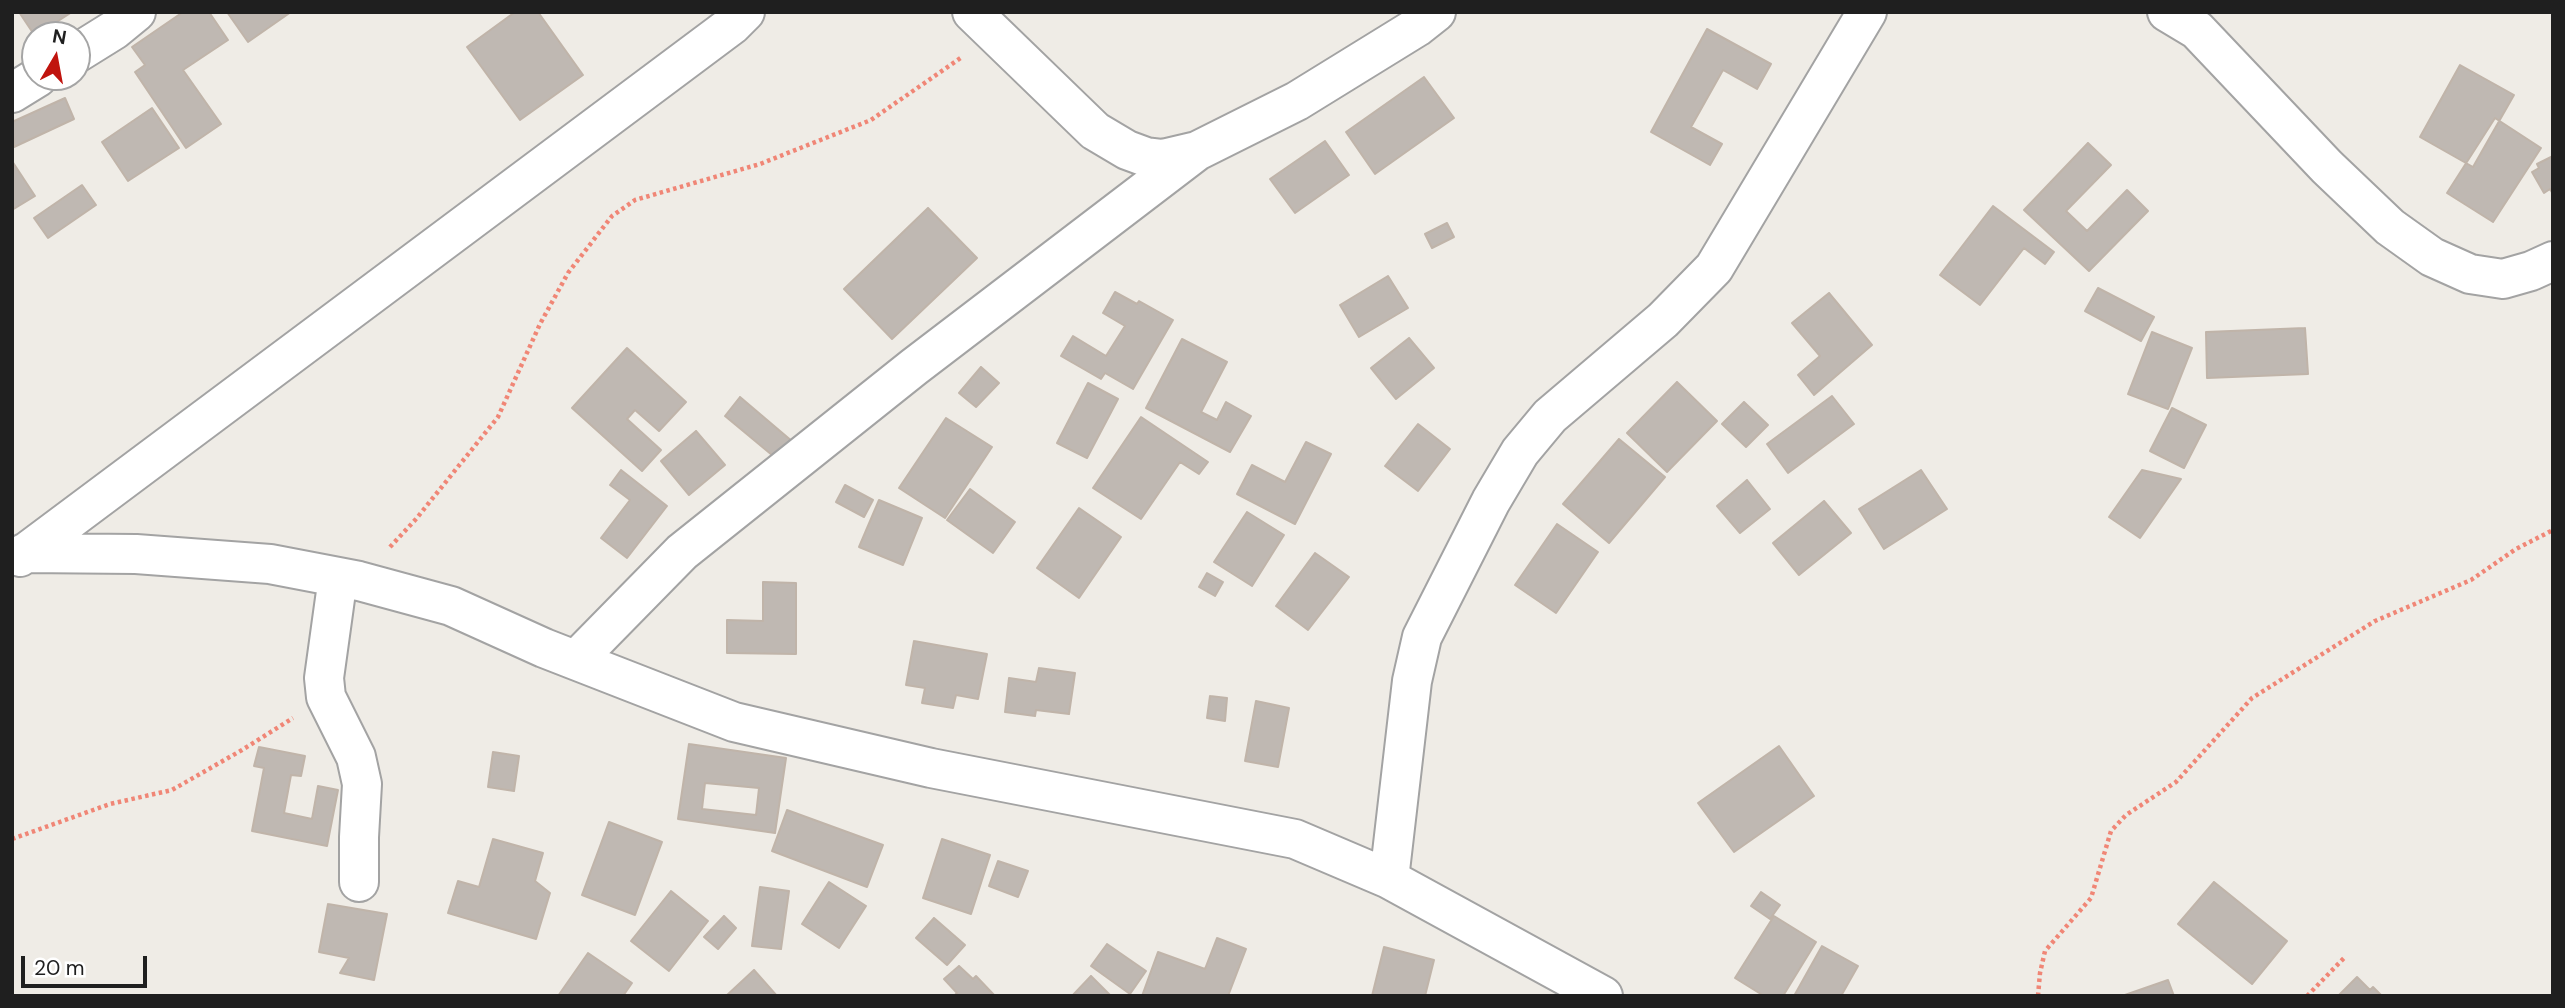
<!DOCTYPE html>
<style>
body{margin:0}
#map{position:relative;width:2565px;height:1008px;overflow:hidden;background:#efece6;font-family:"DM Sans",sans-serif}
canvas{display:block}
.frame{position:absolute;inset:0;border:14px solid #1f1f1f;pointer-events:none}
.north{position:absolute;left:21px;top:21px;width:70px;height:70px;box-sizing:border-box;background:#fff;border:2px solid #a5a5a5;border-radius:50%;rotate:10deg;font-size:19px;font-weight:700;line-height:28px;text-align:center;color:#1f1f1f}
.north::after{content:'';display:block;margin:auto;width:24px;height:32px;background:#c0140e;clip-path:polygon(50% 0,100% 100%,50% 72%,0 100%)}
.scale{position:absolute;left:21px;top:956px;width:126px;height:32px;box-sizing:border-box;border:4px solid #1f1f1f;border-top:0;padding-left:9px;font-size:21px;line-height:24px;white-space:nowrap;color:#1f1f1f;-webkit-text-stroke:5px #fff;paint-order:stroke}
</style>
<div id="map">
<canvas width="2565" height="1008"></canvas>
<div class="frame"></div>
<div class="north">N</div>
<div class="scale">20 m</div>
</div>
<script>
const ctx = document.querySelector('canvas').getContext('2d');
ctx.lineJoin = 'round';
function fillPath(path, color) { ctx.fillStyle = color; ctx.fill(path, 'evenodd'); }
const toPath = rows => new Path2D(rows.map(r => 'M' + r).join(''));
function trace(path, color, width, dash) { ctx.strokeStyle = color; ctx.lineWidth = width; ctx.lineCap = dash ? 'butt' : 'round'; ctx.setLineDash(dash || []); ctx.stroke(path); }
const building = toPath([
 [19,12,72,12,35,36,19,12],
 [183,12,209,12,228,40,183,70,221,124,186,148,135,72,145,65,132,47,183,12],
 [227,12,291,12,248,42,227,12],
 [515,12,538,12,583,75,520,120,467,47,515,12],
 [1707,29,1771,64,1757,89,1723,70,1691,127,1722,144,1710,165,1651,132,1707,29],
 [2460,65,2514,95,2473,167,2420,137,2460,65],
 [1424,77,1454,118,1375,174,1346,132,1424,77],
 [65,98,74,119,14,147,12,122,65,98],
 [152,108,179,148,128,181,102,142,152,108],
 [2495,118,2541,148,2493,222,2447,193,2495,118],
 [1325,141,1349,175,1295,213,1270,179,1325,141],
 [2088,143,2111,165,2066,211,2087,231,2127,190,2148,211,2089,271,2024,210,2088,143],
 [2553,156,2553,194,2550,189,2544,193,2532,172,2539,168,2537,164,2553,156],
 [12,161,35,196,12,210,12,161],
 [82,185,96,205,48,238,34,218,82,185],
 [1993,206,2054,252,2045,264,2024,248,1980,305,1940,275,1993,206],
 [928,208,977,258,892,339,844,289,928,208],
 [1447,223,1454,237,1432,248,1425,234,1447,223],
 [1388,276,1408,308,1359,337,1340,305,1388,276],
 [2098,288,2154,317,2141,341,2085,311,2098,288],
 [1115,292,1137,304,1139,301,1173,320,1133,389,1105,373,1101,379,1061,356,1073,336,1106,356,1125,326,1103,313,1115,292],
 [1829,293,1872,345,1814,395,1798,375,1820,356,1792,323,1829,293],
 [2305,328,2308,374,2207,378,2206,332,2305,328],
 [2152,332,2192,348,2168,409,2128,394,2152,332],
 [1409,338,1434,368,1396,399,1371,368,1409,338],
 [1182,339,1227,362,1201,412,1217,420,1226,402,1251,416,1230,452,1146,408,1182,339],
 [627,348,686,402,659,431,635,410,627,419,661,450,642,471,572,408,627,348],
 [981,367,999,383,976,407,959,393,981,367],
 [1677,382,1717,421,1667,472,1627,433,1677,382],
 [1088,383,1118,399,1087,458,1057,443,1088,383],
 [1832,396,1854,424,1788,473,1767,444,1832,396],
 [740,397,793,442,778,460,725,416,740,397],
 [1744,402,1768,425,1746,447,1722,424,1744,402],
 [2172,408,2206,425,2184,468,2150,451,2172,408],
 [1141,417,1208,462,1199,474,1180,462,1141,519,1093,488,1141,417],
 [946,418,992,447,945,518,899,488,946,418],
 [1418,424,1450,449,1418,491,1385,466,1418,424],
 [696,431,725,465,689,495,661,461,696,431],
 [1619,439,1665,477,1609,543,1563,504,1619,439],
 [1306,442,1331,454,1295,524,1237,494,1252,465,1285,482,1306,442],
 [621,470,667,506,627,558,601,538,630,500,610,485,621,470],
 [1921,470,1947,509,1884,549,1859,509,1921,470],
 [2142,470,2181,479,2140,538,2109,517,2142,470],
 [1747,480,1770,509,1740,533,1717,506,1747,480],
 [845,485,873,500,864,517,836,502,845,485],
 [970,489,1015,522,993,553,947,520,970,489],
 [879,500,922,518,903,565,859,547,879,500],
 [1824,501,1851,533,1799,575,1773,543,1824,501],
 [1079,508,1121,537,1079,598,1037,568,1079,508],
 [1247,512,1284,535,1252,586,1214,562,1247,512],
 [1557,524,1598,552,1556,613,1515,585,1557,524],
 [1315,553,1349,577,1308,630,1276,606,1315,553],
 [1207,573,1223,582,1215,596,1199,587,1207,573],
 [763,582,796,583,796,654,727,653,727,620,763,621,763,582],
 [914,641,987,654,978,699,956,695,953,708,922,703,925,688,906,685,914,641],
 [1039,668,1075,673,1069,714,1036,710,1035,716,1005,712,1009,678,1036,682,1039,668],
 [1210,696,1227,698,1225,721,1207,718,1210,696],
 [1256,701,1289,708,1278,767,1245,761,1256,701],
 [689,744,786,758,775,833,678,819,689,744],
 [705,783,759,788,756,815,702,809,705,783],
 [1779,746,1814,796,1734,852,1698,803,1779,746],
 [259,747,305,756,301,776,291,775,284,813,312,819,318,786,338,790,327,846,252,831,264,768,254,766,259,747],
 [493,752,519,756,514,791,488,787,493,752],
 [787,810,883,845,867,887,772,851,787,810],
 [609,822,662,842,635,915,582,895,609,822],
 [493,839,543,853,535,881,550,893,536,939,448,913,458,881,479,887,493,839],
 [942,839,990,855,971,914,923,898,942,839],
 [998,861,1028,871,1018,897,989,886,998,861],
 [829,882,866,906,839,948,802,924,829,882],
 [2214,882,2287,941,2252,984,2178,924,2214,882],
 [760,887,789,891,781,949,752,946,760,887],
 [671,891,708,921,669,971,631,941,671,891],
 [1761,892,1780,905,1770,919,1751,906,1761,892],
 [328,904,387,914,374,980,340,973,349,958,319,952,328,904],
 [724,916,736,928,718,949,704,937,724,916],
 [1774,916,1816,942,1783,996,1764,996,1735,978,1774,916],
 [934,918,965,945,947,965,916,938,934,918],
 [1217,938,1246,949,1228,996,1142,996,1158,952,1205,969,1217,938],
 [1107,944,1146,971,1130,994,1091,966,1107,944],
 [1822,946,1858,966,1841,996,1794,996,1822,946],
 [1384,947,1434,960,1425,996,1372,996,1384,947],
 [588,953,632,983,623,996,558,996,588,953],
 [959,966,973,979,976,976,995,996,954,996,957,993,944,979,959,966],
 [754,970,777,996,726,996,754,970],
 [1091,976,1111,996,1072,996,1091,976],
 [2357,977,2370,990,2373,987,2382,996,2338,996,2357,977],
 [2168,980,2174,996,2122,996,2168,980]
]);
fillPath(building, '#bfb8b2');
trace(building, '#c0b4a9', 2);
const minor = toPath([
 [972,12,1095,131,1127,150,1146,157,1163,159,1197,151,1297,101,1417,27,1436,12],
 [2167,12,2197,30,2327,167,2390,227,2432,257,2470,274,2503,279,2531,271,2553,261],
 [77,53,114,30,136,12],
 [12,93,38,77],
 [24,553,136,554,270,564,359,581,451,606,544,648,734,722,931,768,1295,839,1389,879,1603,996],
 [20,557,732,25,745,12],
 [338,577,324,678,326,697,356,757,362,784,359,837,359,882],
 [576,660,682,552,914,367,1197,151],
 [1389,879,1412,681,1422,637,1491,501,1520,452,1550,416,1663,320,1714,268,1867,12]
]);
trace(minor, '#a3a3a3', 42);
trace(toPath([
 [390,547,416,519,498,417,540,324,568,273,612,216,635,200,760,164,871,120,962,57],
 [12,839,110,804,172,790,242,750,293,718],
 [2038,996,2040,973,2045,951,2091,898,2111,831,2126,815,2176,782,2252,698,2375,621,2471,580,2516,549,2553,530],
 [2307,996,2346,956]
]), '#f08676', 4.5, [3.5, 3.5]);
trace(minor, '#fff', 38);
</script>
